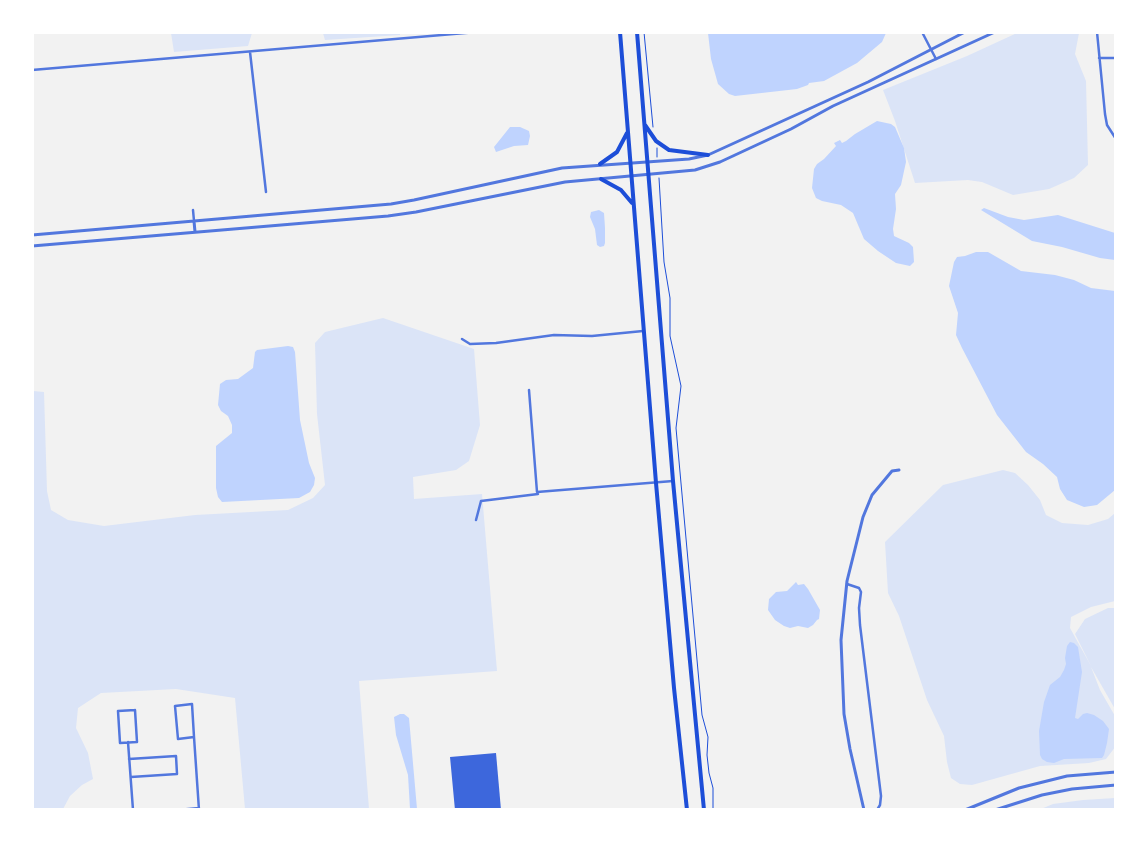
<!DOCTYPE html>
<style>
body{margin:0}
#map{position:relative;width:1148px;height:842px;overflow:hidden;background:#f2f2f2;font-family:Mulish,sans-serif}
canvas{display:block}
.frame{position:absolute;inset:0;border:34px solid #fff;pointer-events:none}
</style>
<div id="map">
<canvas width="1148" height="842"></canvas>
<div class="frame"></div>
</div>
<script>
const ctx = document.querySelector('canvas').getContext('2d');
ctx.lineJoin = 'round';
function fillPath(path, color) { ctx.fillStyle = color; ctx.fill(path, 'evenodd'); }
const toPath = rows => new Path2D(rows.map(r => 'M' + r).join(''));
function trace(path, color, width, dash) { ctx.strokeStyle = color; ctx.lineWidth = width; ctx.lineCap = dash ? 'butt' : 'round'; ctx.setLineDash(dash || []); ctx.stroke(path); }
fillPath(toPath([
 [400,32,400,35,325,40,323,33],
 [171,33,171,32,252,33,248,46,174,52],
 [1017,33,1079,33,1075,54,1086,81,1088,165,1074,178,1049,189,1013,195,982,182,968,180,915,183,895,121,883,90,967,56],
 [383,318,474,349,480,425,469,461,456,470,413,477,414,499,482,494,497,671,359,681,369,809,245,809,235,698,176,689,101,693,78,708,76,728,88,753,93,779,82,785,70,796,63,809,33,810,33,391,44,392,47,491,51,510,68,520,104,526,195,515,288,510,313,498,325,485,317,414,315,343,325,332],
 [1003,470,1015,473,1028,485,1040,500,1046,515,1062,523,1088,525,1108,519,1115,513,1115,601,1091,607,1071,617,1070,628,1091,666,1075,634,1085,619,1108,608,1115,608,1115,709,1091,667,1100,690,1115,716,1116,746,1106,759,1089,763,1040,766,972,785,960,784,951,778,947,762,944,736,927,700,899,616,888,593,885,542,943,485],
 [1115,798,1115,809,1041,809,1053,804,1083,800]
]), '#dbe4f7');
fillPath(toPath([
 [708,33,708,32,886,33,882,42,857,63,824,81,809,83,808,85,797,89,735,96,729,94,718,84,711,59],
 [877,121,891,124,895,127,904,148,906,162,901,185,895,194,896,209,893,229,894,236,909,243,913,247,914,262,910,266,896,263,878,251,864,239,853,213,841,205,822,201,816,198,812,188,814,169,817,164,824,159,836,146,834,143,840,140,842,143,846,141,855,134],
 [510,127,520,127,529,131,530,136,528,145,514,146,496,152,494,147],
 [984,208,1008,217,1024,220,1058,215,1115,233,1115,260,1100,258,1062,247,1032,241,981,210],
 [599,210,604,213,605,228,605,243,604,246,600,247,597,245,595,229,590,217,591,212],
 [976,252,988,252,1021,271,1055,275,1074,280,1091,288,1115,291,1115,490,1097,505,1084,507,1067,500,1060,489,1057,477,1043,464,1026,452,997,415,962,348,956,335,958,313,949,286,954,262,957,257,965,256],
 [288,346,293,347,295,352,300,420,309,463,315,478,314,485,310,492,299,498,222,502,218,497,216,488,216,446,232,433,232,425,228,416,221,411,218,405,220,384,226,380,238,379,253,368,255,352,257,350],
 [796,582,798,585,804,584,808,589,820,610,819,619,817,620,813,625,808,628,798,626,790,628,784,626,775,620,768,610,769,599,776,592,787,591],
 [1070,642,1074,643,1078,647,1082,672,1075,718,1078,719,1083,714,1087,713,1094,715,1103,721,1109,729,1107,743,1104,755,1102,758,1064,759,1054,763,1047,762,1042,759,1040,755,1039,731,1044,702,1050,685,1060,677,1064,670,1066,664,1065,658,1067,646],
 [400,714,404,714,409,718,417,809,410,809,408,775,396,735,394,717]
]), '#bfd3fe');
fillPath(toPath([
 [496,753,501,810,455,810,450,757]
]), '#3d67dc');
trace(toPath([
 [644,32,653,127],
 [657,157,657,148],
 [659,178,664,262,670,298,670,336,681,386,676,428,702,715,708,737,707,755,709,773,713,788,713,810]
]), '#1d4ed8', 1);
trace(toPath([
 [922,32,936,59],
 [1097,32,1105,114,1107,125,1116,139],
 [250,52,266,192],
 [1099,58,1116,58],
 [32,70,477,32],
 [193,210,194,221],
 [462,339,470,344,496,343,554,335,592,336,643,331],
 [529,390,537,492,673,481],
 [476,520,481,501,538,494],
 [847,584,859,588,861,592,859,608,860,625,881,796,880,805,877,810],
 [135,710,137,742,120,743,118,711,135,710],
 [194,737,178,739,175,706,192,704,194,737,199,810],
 [128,742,133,810],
 [129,759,176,756,177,774,131,777],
 [178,810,199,808]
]), '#5277de', 2.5);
trace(toPath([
 [194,221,195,232],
 [32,235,391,204,414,200,562,168,689,159,708,155,868,82,965,32],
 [32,246,388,216,416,212,565,182,695,170,720,162,791,129,833,106,995,32],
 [864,810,850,749,844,714,841,640,847,581,863,517,872,495,892,471,899,470],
 [965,810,1019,788,1067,776,1116,772],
 [995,810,1042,795,1072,789,1116,785]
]), '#5277de', 3);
trace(toPath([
 [620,32,656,483,674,688,687,810],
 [637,32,673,481,704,810],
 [645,125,656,141,669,150,708,155],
 [600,164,617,152,627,133],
 [601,179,621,190,632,203]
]), '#1d4ed8', 4);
</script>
